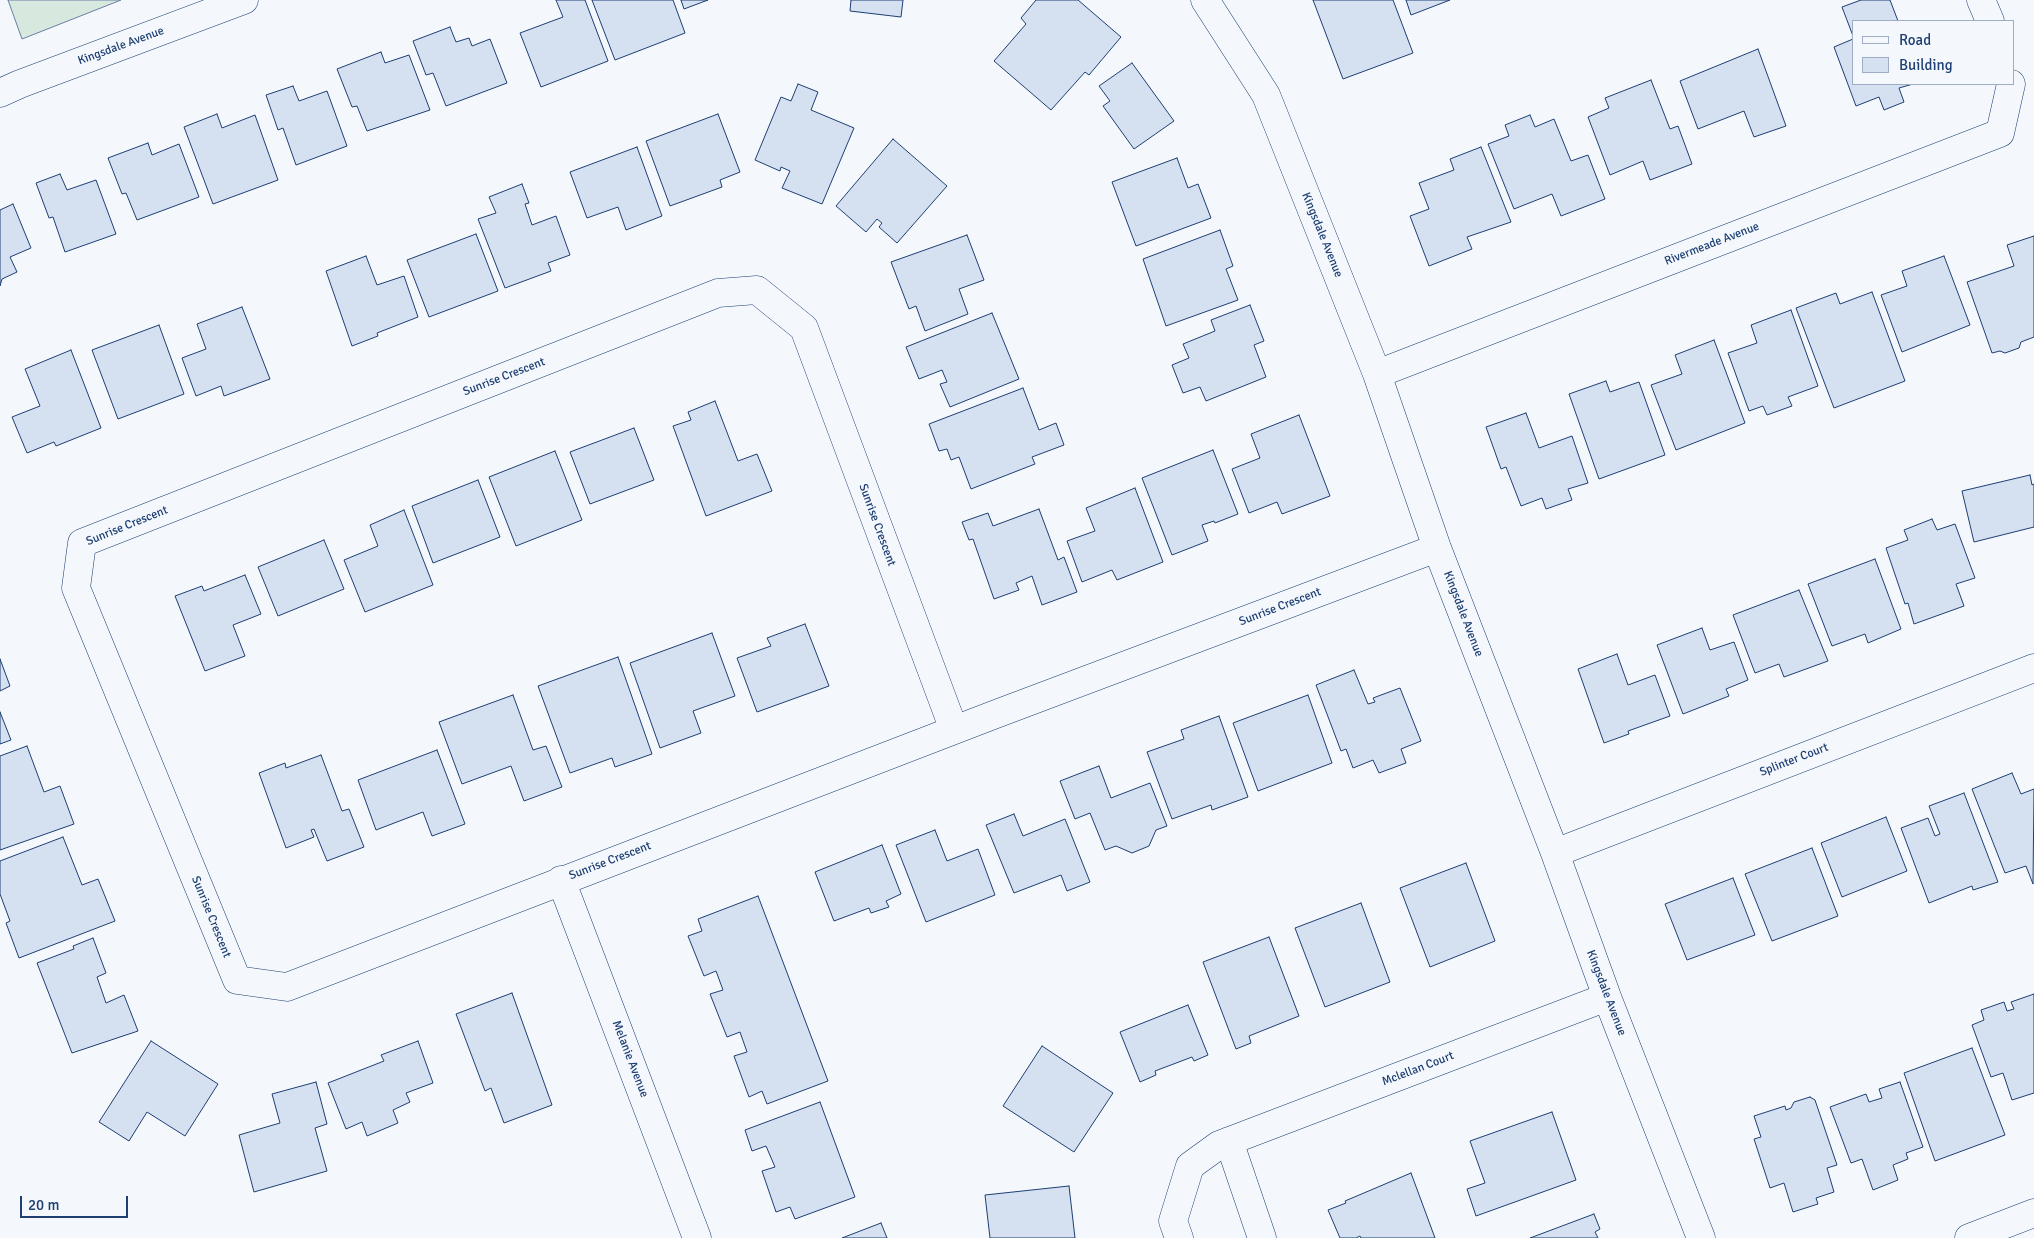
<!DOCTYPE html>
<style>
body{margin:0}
#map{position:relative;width:2034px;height:1238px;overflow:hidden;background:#f4f7fb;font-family:Signika,sans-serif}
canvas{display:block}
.legend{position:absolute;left:1852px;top:20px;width:162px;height:65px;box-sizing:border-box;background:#f4f7fb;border:1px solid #9eadc5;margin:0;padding:6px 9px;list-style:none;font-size:15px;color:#1d3f73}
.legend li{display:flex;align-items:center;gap:10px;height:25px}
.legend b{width:25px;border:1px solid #9eadc5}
.scale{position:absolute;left:20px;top:1196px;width:108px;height:22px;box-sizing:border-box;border:2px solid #1d3f73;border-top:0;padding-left:6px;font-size:15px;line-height:18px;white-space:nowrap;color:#1d3f73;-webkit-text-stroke:4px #f4f7fb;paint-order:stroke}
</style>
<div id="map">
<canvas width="2034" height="1238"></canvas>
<ul class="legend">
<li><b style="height:6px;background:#f4f7fb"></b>Road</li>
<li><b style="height:14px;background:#d5e0f0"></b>Building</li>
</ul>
<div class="scale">20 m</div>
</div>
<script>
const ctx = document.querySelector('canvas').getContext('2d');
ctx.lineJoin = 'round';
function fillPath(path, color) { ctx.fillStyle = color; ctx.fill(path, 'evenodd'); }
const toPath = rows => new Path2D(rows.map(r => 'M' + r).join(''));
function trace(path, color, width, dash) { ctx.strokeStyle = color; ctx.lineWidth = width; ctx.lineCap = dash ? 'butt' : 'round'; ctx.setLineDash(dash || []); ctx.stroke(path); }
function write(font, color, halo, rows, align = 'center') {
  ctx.font = font + ' Signika,sans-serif'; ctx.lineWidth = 4; ctx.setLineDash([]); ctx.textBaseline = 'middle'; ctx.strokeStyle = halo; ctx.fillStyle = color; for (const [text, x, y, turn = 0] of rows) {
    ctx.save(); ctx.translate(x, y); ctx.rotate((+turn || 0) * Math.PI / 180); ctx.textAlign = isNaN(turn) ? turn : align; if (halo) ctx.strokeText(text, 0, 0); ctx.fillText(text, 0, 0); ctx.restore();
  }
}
const green = toPath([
 [8,0,121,0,22,39,8,0]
]);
fillPath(green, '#d7e8df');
trace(green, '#687fa3', 1);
const building = toPath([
 [556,0,585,0,608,61,541,87,520,33,563,17,556,0],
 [592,0,673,0,685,33,615,60,592,0],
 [681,0,708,0,684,9,681,0],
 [851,0,903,0,901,17,850,11,851,0],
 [1036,0,1078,0,1121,37,1089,75,1085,72,1051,110,994,61,1026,24,1021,18,1036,0],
 [1313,0,1393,0,1413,53,1343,79,1313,0],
 [1406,0,1450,0,1411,15,1406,0],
 [1861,0,1890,0,1898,21,1853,21,1853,36,1842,7,1861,0],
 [450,27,456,42,469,38,472,46,490,39,507,83,446,106,433,73,426,75,413,41,450,27],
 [1853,39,1853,84,1913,84,1899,88,1904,102,1884,110,1879,97,1856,106,1834,47,1853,39],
 [1758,49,1786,126,1754,137,1744,111,1698,129,1680,81,1758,49],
 [381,52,385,63,409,55,430,110,367,131,357,106,352,107,337,69,381,52],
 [1132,63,1174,121,1134,149,1103,106,1110,101,1099,86,1132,63],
 [1651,80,1670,129,1678,126,1692,164,1650,180,1643,161,1610,175,1588,117,1609,108,1605,98,1651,80],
 [798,84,818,92,811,110,854,128,822,204,782,188,790,171,781,167,780,171,755,160,781,97,791,101,798,84],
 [293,86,299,101,327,91,347,146,296,165,283,128,278,130,266,95,293,86],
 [217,114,222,128,255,115,278,180,213,204,184,127,217,114],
 [718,114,740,172,720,180,722,187,670,206,646,141,718,114],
 [1530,115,1535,127,1554,119,1571,161,1588,155,1605,199,1561,216,1552,194,1514,209,1488,144,1509,136,1505,125,1530,115],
 [893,139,947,186,897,243,879,227,882,223,877,219,866,232,836,206,893,139],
 [148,143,152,155,179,144,199,197,137,220,126,193,122,194,108,158,148,143],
 [637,147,662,216,626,230,618,207,587,218,570,172,637,147],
 [1481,147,1511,222,1467,237,1472,249,1429,266,1410,216,1429,209,1419,183,1454,170,1450,159,1481,147],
 [1177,158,1188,188,1198,184,1211,218,1136,246,1112,182,1177,158],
 [60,174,67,190,96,180,116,234,65,252,53,217,49,218,36,183,60,174],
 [522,184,529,203,525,204,532,225,556,216,570,255,548,263,551,271,505,288,478,219,496,213,489,197,522,184],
 [13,204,31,248,10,257,17,272,2,279,0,286,0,210,13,204],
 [1220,230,1233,266,1226,269,1238,300,1166,326,1143,259,1220,230],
 [476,234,498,291,429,317,407,260,476,234],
 [967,235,984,280,959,289,968,314,925,331,916,306,909,309,891,262,967,235],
 [2034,236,2034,337,2021,342,2019,348,2005,353,2000,351,1992,353,1967,282,2014,266,2007,245,2034,236],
 [366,256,377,285,404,276,418,317,377,333,378,336,352,346,326,271,366,256],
 [1944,256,1970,325,1902,352,1881,295,1907,286,1902,271,1944,256],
 [1872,292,1905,381,1834,408,1796,308,1836,293,1840,304,1872,292],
 [1250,305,1264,341,1254,345,1266,377,1206,401,1200,387,1183,393,1172,365,1189,358,1183,344,1215,331,1211,320,1250,305],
 [242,307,270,379,224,396,221,386,196,396,182,358,206,349,197,324,242,307],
 [1791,310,1818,386,1788,397,1792,406,1767,415,1763,406,1749,411,1728,353,1757,343,1751,325,1791,310],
 [992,313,1019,379,950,407,940,384,947,382,942,370,919,379,906,347,992,313],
 [159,325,184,394,118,419,92,350,159,325],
 [1714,340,1745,423,1676,450,1651,385,1682,374,1675,355,1714,340],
 [71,350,101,428,56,446,54,442,27,453,12,417,40,406,25,369,71,350],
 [1606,381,1610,392,1639,382,1665,455,1599,479,1569,394,1606,381],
 [1023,388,1039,430,1056,423,1064,445,1032,457,1035,464,971,489,959,457,951,460,947,449,939,451,929,424,1023,388],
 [715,401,738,461,757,454,772,491,706,516,673,426,691,420,688,412,715,401],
 [1526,413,1539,448,1572,436,1588,483,1568,489,1572,500,1546,509,1542,498,1521,506,1506,467,1501,469,1486,427,1526,413],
 [1299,415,1330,496,1282,514,1277,502,1249,513,1232,469,1260,458,1251,434,1299,415],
 [634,428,654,480,590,504,570,452,634,428],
 [1213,450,1238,514,1215,523,1214,521,1202,525,1208,541,1172,555,1142,478,1213,450],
 [555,451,582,520,516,546,489,477,555,451],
 [2030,475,2032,485,2034,484,2034,527,1974,542,1962,491,2030,475],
 [478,480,500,537,433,563,412,506,478,480],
 [1135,488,1163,562,1117,580,1112,570,1082,582,1067,541,1095,531,1086,508,1135,488],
 [1039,509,1058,560,1064,557,1077,592,1042,605,1032,576,1016,583,1019,590,994,599,973,539,969,540,962,522,988,513,993,526,1039,509],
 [404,510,433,585,365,612,344,560,378,546,370,525,404,510],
 [1932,519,1937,530,1955,524,1975,578,1956,584,1964,606,1914,624,1908,603,1905,604,1886,548,1908,540,1904,530,1932,519],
 [324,540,344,589,278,616,258,567,324,540],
 [1875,559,1901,629,1868,643,1865,634,1832,646,1808,584,1875,559],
 [245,575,261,614,233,625,245,656,205,671,175,596,202,586,204,591,245,575],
 [1799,590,1828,661,1784,677,1779,664,1755,673,1733,615,1799,590],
 [805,624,829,686,757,712,737,658,771,646,767,638,805,624],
 [1702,628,1710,650,1734,642,1748,680,1726,689,1729,696,1683,714,1657,645,1702,628],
 [712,633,735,696,693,711,701,733,660,748,630,663,712,633],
 [1617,654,1628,685,1655,675,1670,716,1628,731,1629,734,1604,743,1578,669,1617,654],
 [618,657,652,754,615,767,612,758,570,773,538,686,618,657],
 [0,659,10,686,0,691,0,659],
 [1354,670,1368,704,1375,702,1373,698,1400,688,1421,741,1401,749,1406,763,1379,773,1373,760,1353,768,1346,749,1341,751,1316,685,1354,670],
 [513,695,533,750,546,746,562,787,524,801,511,766,462,784,439,722,513,695],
 [1308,695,1332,763,1258,791,1233,723,1308,695],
 [0,712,11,740,0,744,0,712],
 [1219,716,1248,797,1212,810,1211,805,1172,819,1147,752,1184,739,1181,730,1219,716],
 [27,746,44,792,60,786,74,824,0,850,0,756,27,746],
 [437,750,465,824,432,836,423,812,376,830,358,780,437,750],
 [321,755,342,811,349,809,364,847,327,861,314,829,311,830,314,837,286,848,259,773,285,763,286,768,321,755],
 [1099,766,1111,798,1150,783,1167,826,1156,830,1149,846,1132,853,1116,846,1105,850,1090,813,1075,819,1060,781,1099,766],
 [2012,773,2021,794,2034,789,2033,884,2026,866,2005,873,1972,789,2012,773],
 [1964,793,1998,882,1973,890,1972,886,1929,903,1901,828,1928,818,1935,836,1940,834,1929,806,1964,793],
 [1014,814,1023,836,1065,819,1090,882,1067,891,1061,875,1014,893,986,825,1014,814],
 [1886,817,1907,871,1842,897,1821,843,1886,817],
 [935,830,947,861,978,849,995,895,926,922,896,845,935,830],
 [63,837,82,885,98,879,115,921,19,958,6,923,10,921,0,894,0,861,63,837],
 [882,845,901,894,886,901,889,907,871,913,869,908,834,921,815,872,882,845],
 [1812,848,1838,916,1772,941,1745,874,1812,848],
 [1466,863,1495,941,1430,967,1400,888,1466,863],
 [1733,878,1755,935,1687,960,1665,904,1733,878],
 [758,896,828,1081,767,1104,762,1091,749,1097,734,1056,747,1052,740,1032,727,1037,710,994,723,990,716,971,704,976,688,936,702,931,698,919,758,896],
 [1361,903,1390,982,1325,1007,1295,928,1361,903],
 [1269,937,1299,1016,1249,1036,1251,1043,1236,1049,1203,962,1269,937],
 [93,938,106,973,97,977,106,1003,124,995,138,1031,72,1053,37,963,74,949,73,946,93,938],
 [512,993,552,1105,504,1123,491,1088,485,1091,456,1014,512,993],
 [2034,994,2034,1093,2012,1100,2003,1073,1991,1077,1972,1025,1984,1020,1981,1010,2004,1002,2007,1011,2014,1009,2011,1002,2034,994],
 [1188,1005,1208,1055,1194,1061,1192,1057,1155,1071,1156,1075,1140,1082,1120,1032,1188,1005],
 [151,1041,218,1084,185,1136,147,1112,129,1141,99,1122,151,1041],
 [418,1041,433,1083,406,1093,410,1102,393,1110,398,1123,367,1136,362,1122,346,1129,328,1083,384,1061,381,1055,418,1041],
 [1042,1046,1113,1093,1074,1152,1003,1106,1042,1046],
 [1972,1048,2005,1135,1935,1161,1904,1073,1972,1048],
 [316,1082,327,1124,315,1128,327,1171,254,1192,239,1135,280,1123,272,1094,316,1082],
 [1900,1082,1923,1147,1906,1153,1908,1159,1893,1165,1898,1180,1873,1190,1862,1159,1851,1163,1830,1107,1866,1094,1869,1102,1882,1098,1879,1089,1900,1082],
 [1810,1097,1815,1100,1837,1165,1827,1168,1834,1192,1816,1198,1818,1204,1793,1212,1784,1183,1770,1188,1754,1139,1761,1137,1754,1116,1785,1106,1786,1110,1791,1108,1794,1102,1810,1097],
 [820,1102,855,1197,795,1219,790,1207,776,1212,762,1171,775,1167,766,1146,752,1151,745,1130,820,1102],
 [1552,1112,1576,1180,1476,1216,1467,1189,1485,1183,1470,1141,1552,1112],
 [1411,1173,1435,1238,1361,1238,1360,1236,1356,1238,1340,1238,1328,1210,1346,1203,1345,1201,1411,1173],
 [1069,1186,1075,1238,990,1238,985,1195,1069,1186],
 [1594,1214,1600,1229,1595,1232,1598,1238,1530,1238,1594,1214],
 [881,1223,887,1238,842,1238,881,1223]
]);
fillPath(building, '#d5e0f0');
trace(building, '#1d3f73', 1);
const minor = toPath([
 [1205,0,1266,95,1377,374,1437,548,1555,853,1607,997,1701,1238],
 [1981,0,1990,21],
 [0,93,20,84,244,0],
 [1377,374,2000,133,2011,84],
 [954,730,804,328,757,290,718,293,82,543,76,588,237,980,287,987,996,714,1437,548],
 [1555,853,2034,668],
 [561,880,697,1238],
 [1229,1141,1262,1238],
 [1179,1238,1173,1221,1190,1166,1219,1145,1607,997],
 [1969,1238,2034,1213]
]);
trace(minor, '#1d3f73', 29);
trace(minor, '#f4f7fb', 28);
write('12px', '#1d3f73', '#f4f7fb', [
 ["Kingsdale Avenue",121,46,-20],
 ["Kingsdale Avenue",1322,235,68],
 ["Rivermeade Avenue",1712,244,-21],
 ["Sunrise Crescent",504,377,-21],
 ["Sunrise Crescent",877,525,70],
 ["Sunrise Crescent",127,526,-22],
 ["Sunrise Crescent",1280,607,-21],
 ["Kingsdale Avenue",1463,614,69],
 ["Splinter Court",1794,760,-21],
 ["Sunrise Crescent",610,861,-21],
 ["Sunrise Crescent",211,917,68],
 ["Kingsdale Avenue",1606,993,69],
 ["Melanie Avenue",630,1059,69],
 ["Mclellan Court",1418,1069,-21]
]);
</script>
